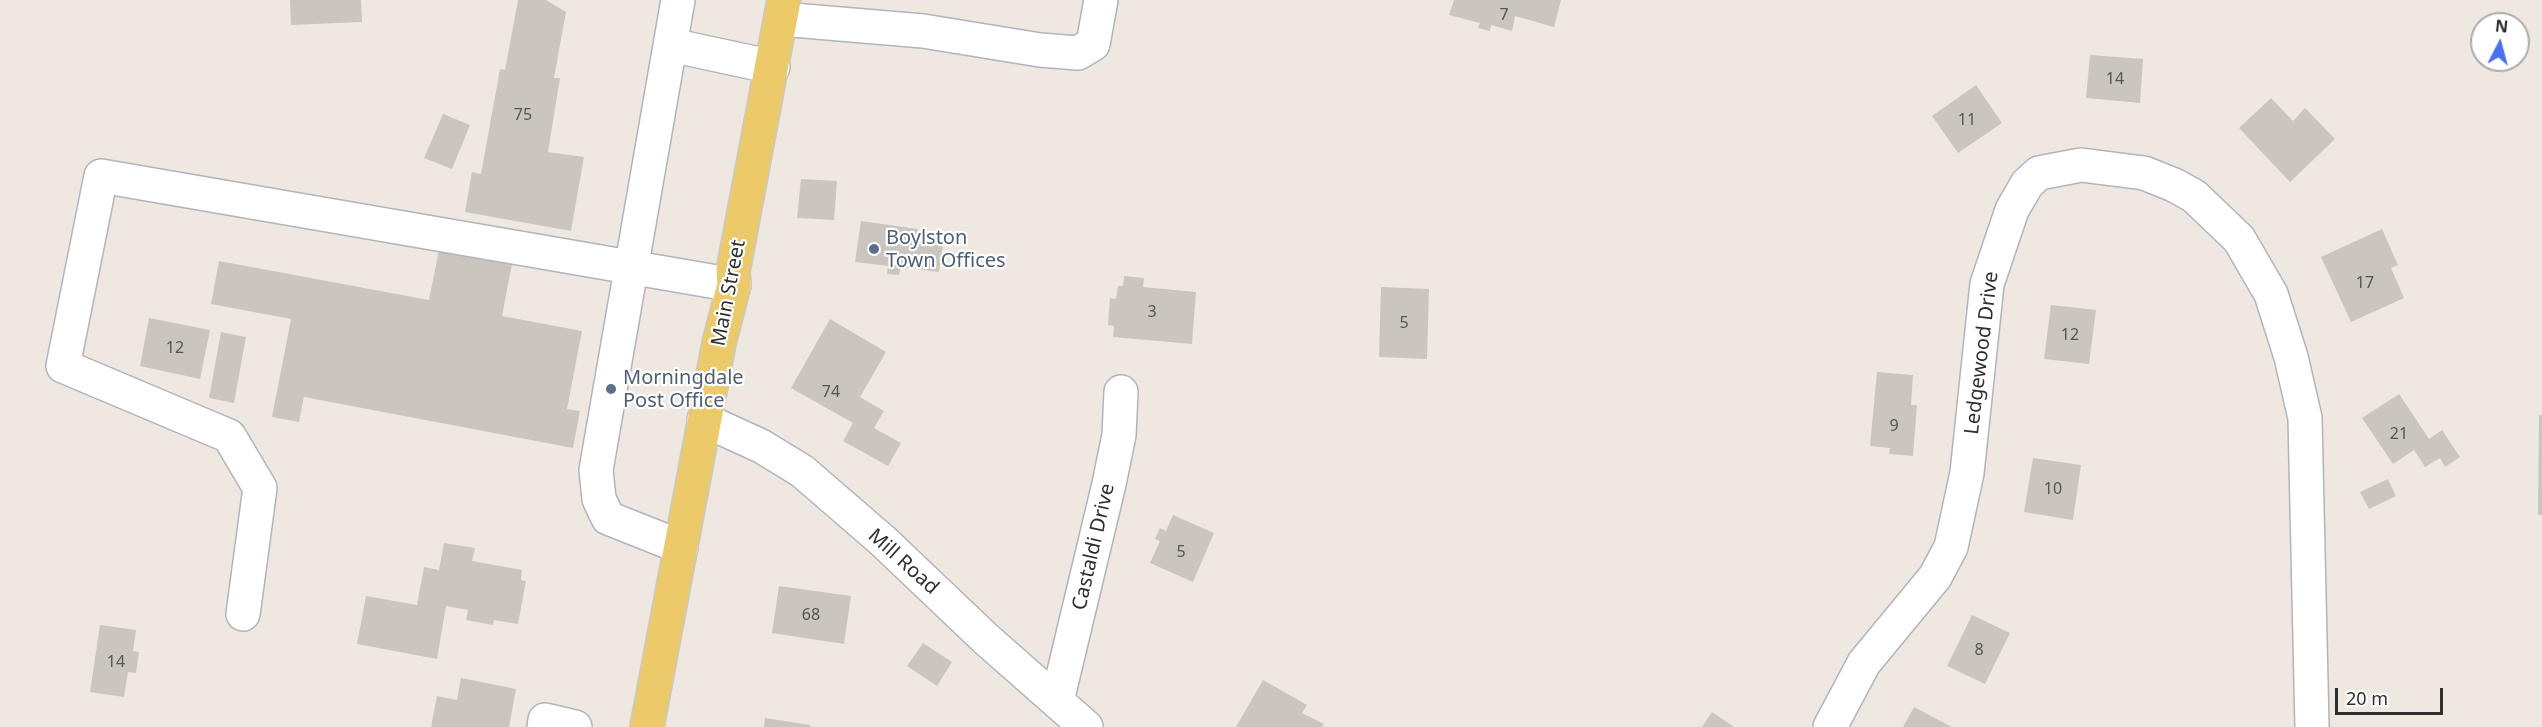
<!DOCTYPE html>
<style>
body{margin:0}
#map{position:relative;width:2542px;height:727px;overflow:hidden;background:#eee8e1;font-family:"Noto Sans",sans-serif}
canvas{display:block}
.north{position:absolute;left:2470px;top:12px;width:60px;height:60px;box-sizing:border-box;background:#fff;border:2px solid #ababab;border-radius:50%;rotate:6deg;font-size:16px;font-weight:700;line-height:24px;text-align:center;color:#2e2e2e}
.north::after{content:'';display:block;margin:auto;width:21px;height:27px;background:#496ff3;clip-path:polygon(50% 0,100% 100%,50% 72%,0 100%)}
.scale{position:absolute;left:2335px;top:688px;width:108px;height:27px;box-sizing:border-box;border:3px solid #2e2e2e;border-top:0;padding-left:8px;font-size:18px;line-height:21px;white-space:nowrap;color:#2e2e2e;-webkit-text-stroke:4px #fff;paint-order:stroke}
</style>
<div id="map">
<canvas width="2542" height="727"></canvas>
<div class="north">N</div>
<div class="scale">20 m</div>
</div>
<script>
const ctx = document.querySelector('canvas').getContext('2d');
ctx.lineJoin = 'round';
function fillPath(path, color) { ctx.fillStyle = color; ctx.fill(path, 'evenodd'); }
const toPath = rows => new Path2D(rows.map(r => 'M' + r).join(''));
function trace(path, color, width, dash) { ctx.strokeStyle = color; ctx.lineWidth = width; ctx.lineCap = dash ? 'butt' : 'round'; ctx.setLineDash(dash || []); ctx.stroke(path); }
function write(font, color, halo, rows, align = 'center') {
  ctx.font = font + ' "Noto Sans",sans-serif'; ctx.lineWidth = 4.5; ctx.setLineDash([]); ctx.textBaseline = 'middle'; ctx.strokeStyle = halo; ctx.fillStyle = color; for (const [text, x, y, turn = 0] of rows) {
    ctx.save(); ctx.translate(x, y); ctx.rotate((+turn || 0) * Math.PI / 180); ctx.textAlign = isNaN(turn) ? turn : align; if (halo) ctx.strokeText(text, 0, 0); ctx.fillText(text, 0, 0); ctx.restore();
  }
}
fillPath(toPath([
 [290,0,361,0,362,22,291,25],
 [518,0,546,0,566,12,554,78,560,78,548,152,584,157,571,231,465,212,472,172,481,174,500,69,505,70],
 [1454,0,1561,0,1554,27,1515,16,1512,31,1491,25,1490,31,1478,28,1480,23,1449,15],
 [2090,55,2143,59,2140,103,2086,98],
 [1976,85,2002,123,1958,153,1932,116],
 [2271,98,2293,121,2305,108,2335,139,2290,182,2239,128],
 [443,114,470,125,452,169,424,158],
 [801,179,837,181,834,220,797,218],
 [861,221,918,229,917,241,943,244,939,272,901,267,899,275,887,274,888,266,855,262],
 [2382,229,2398,265,2391,268,2404,298,2351,322,2321,257],
 [439,250,512,264,502,316,582,331,567,409,580,411,573,448,304,397,299,422,272,417,291,319,211,304,219,261,429,300],
 [1124,276,1144,278,1143,287,1196,292,1192,344,1113,337,1114,326,1108,325,1110,298,1116,299,1118,286,1123,286],
 [1381,287,1429,289,1427,359,1379,357],
 [2051,305,2096,310,2089,364,2044,359],
 [149,318,210,330,200,379,140,366],
 [830,319,886,352,860,397,884,411,874,428,901,443,888,466,843,441,853,423,791,388],
 [221,332,246,337,234,403,209,398],
 [1877,372,1913,375,1911,405,1917,405,1913,456,1889,454,1890,448,1870,446],
 [2399,394,2429,439,2442,430,2460,457,2445,467,2440,458,2425,467,2414,450,2393,464,2362,418],
 [2539,415,2542,415,2542,515,2538,515],
 [2033,458,2081,465,2073,520,2024,512],
 [2388,479,2396,496,2369,509,2360,492],
 [1173,515,1214,533,1193,582,1150,563,1160,541,1155,539,1160,528,1166,531],
 [444,543,475,548,472,561,522,570,521,580,526,581,518,624,494,620,493,625,466,620,468,610,446,606,437,659,357,644,366,596,417,605,424,567,439,570],
 [779,586,851,596,844,644,772,633],
 [1972,615,2010,633,1985,684,1947,666],
 [100,625,136,630,133,651,139,652,136,673,128,672,124,697,90,692],
 [923,643,952,662,937,686,907,666],
 [461,678,516,689,509,727,431,727,437,696,457,700],
 [1263,680,1307,705,1302,713,1324,724,1322,727,1236,727],
 [1914,707,1952,727,1903,727],
 [1712,712,1734,727,1702,727],
 [765,718,810,725,810,727,764,727]
]), '#cac6bf');
const minor = toPath([
 [678,0,596,470,599,499,608,518,681,547],
 [781,19,923,31,1040,50,1078,53,1093,44,1101,0],
 [671,45,773,67],
 [704,420,761,446,802,471,883,541,986,639,1086,727],
 [243,614,260,488,229,436,63,366,101,176,734,285],
 [1057,701,1109,484,1119,435,1121,392],
 [544,727,545,720,575,727],
 [1830,727,1864,663,1935,577,1951,547,1967,473,1987,284,2012,210,2027,184,2039,173,2081,165,2144,173,2174,185,2194,196,2239,239,2271,294,2291,357,2305,418,2312,727]
]);
const major = toPath([
 [647,727,719,343,734,285,733,271,784,0]
]);
trace(minor, '#b1b4bd', 36);
trace(major, '#c9c9c9', 36);
trace(minor, '#fff', 33);
trace(major, '#ecc969', 33);
for (const [x, y, r, color] of [
 [874,249,6,"#5c6f8a"],
 [611,389,6,"#5c6f8a"]
]) { const dot = new Path2D(); dot.arc(x, y, r, 0, 2 * Math.PI); ctx.fillStyle = color; ctx.fill(dot); trace(dot, '#fff', 2); }
write('16px', '#555452', null, [
 ["7",1504,15],
 ["14",2115,79],
 ["75",523,115],
 ["11",1967,120],
 ["17",2365,283],
 ["3",1152,312],
 ["5",1404,323],
 ["12",2070,335],
 ["12",175,348],
 ["74",831,392],
 ["9",1894,426],
 ["21",2399,434],
 ["10",2053,489],
 ["5",1181,552],
 ["68",811,615],
 ["8",1979,650],
 ["14",116,662]
]);
write('20px', '#4e5e75', '#fff', [
 ["Boylston",886,238],
 ["Town Offices",886,261],
 ["Morningdale",623,378],
 ["Post Office",623,401]
], 'left');
write('20px', '#2e2e2e', '#fff', [
 ["Main Street",729,293,-79],
 ["Ledgewood Drive",1982,353,-83],
 ["Castaldi Drive",1094,547,-77],
 ["Mill Road",903,562,42]
]);
</script>
